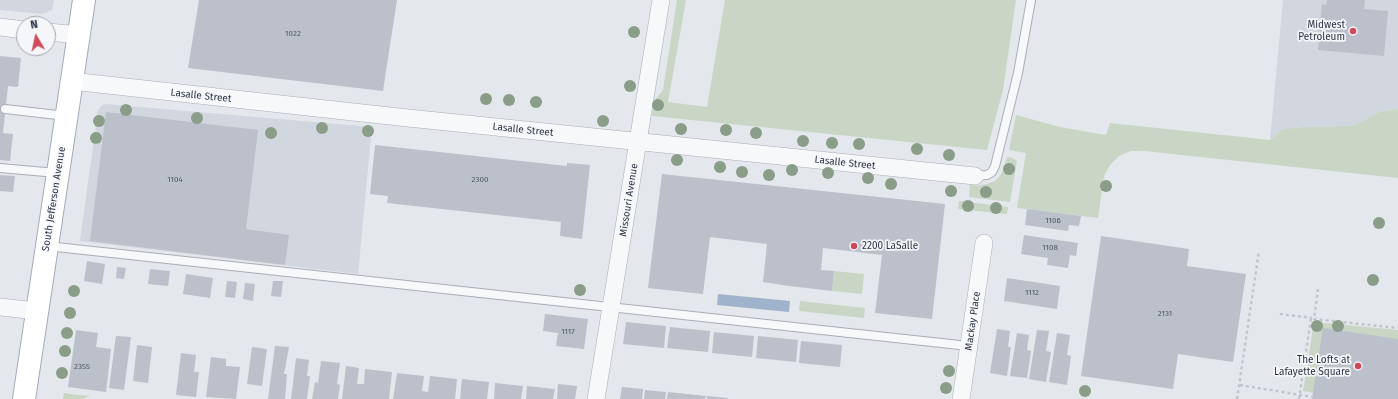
<!DOCTYPE html>
<style>
body{margin:0}
#map{position:relative;width:1398px;height:399px;overflow:hidden;background:#e4e7ec;font-family:"Fira Sans",sans-serif}
canvas{display:block}
.north{position:absolute;left:16px;top:16px;width:40px;height:40px;box-sizing:border-box;background:#f4f6f9;border:1px solid #a4a8b1;border-radius:50%;rotate:351deg;font-size:11px;font-weight:700;line-height:16px;text-align:center;color:#2b3445}
.north::after{content:'';display:block;margin:auto;width:14px;height:18px;background:#d1495b;clip-path:polygon(50% 0,100% 100%,50% 72%,0 100%)}
</style>
<div id="map">
<canvas width="1398" height="399"></canvas>
<div class="north">N</div>
</div>
<script>
const ctx = document.querySelector('canvas').getContext('2d');
ctx.lineJoin = 'round';
function fillPath(path, color) { ctx.fillStyle = color; ctx.fill(path, 'evenodd'); }
const toPath = rows => new Path2D(rows.map(r => 'M' + r).join(''));
function trace(path, color, width, dash) { ctx.strokeStyle = color; ctx.lineWidth = width; ctx.lineCap = dash ? 'butt' : 'round'; ctx.setLineDash(dash || []); ctx.stroke(path); }
function write(font, color, halo, rows, align = 'center') {
  ctx.font = font + ' "Fira Sans",sans-serif'; ctx.lineWidth = 3.5; ctx.setLineDash([]); ctx.textBaseline = 'middle'; ctx.strokeStyle = halo; ctx.fillStyle = color; for (const [text, x, y, turn = 0] of rows) {
    ctx.save(); ctx.translate(x, y); ctx.rotate((+turn || 0) * Math.PI / 180); ctx.textAlign = isNaN(turn) ? turn : align; if (halo) ctx.strokeText(text, 0, 0); ctx.fillText(text, 0, 0); ctx.restore();
  }
}
fillPath(toPath([
 [0,0,54,0,52,10,42,14,0,10],
 [1283,0,1398,0,1398,109,1379,112,1355,125,1327,127,1303,127,1283,129,1270,140],
 [106,104,372,127,358,274,80,241,98,110,102,105]
]), '#d2d6de');
fillPath(toPath([
 [677,0,686,0,668,102,707,107,725,0,1016,0,1003,90,987,150,652,116,654,101,663,90],
 [1398,109,1398,178,1144,151,1131,151,1119,156,1110,165,1104,176,1098,218,1017,208,1026,153,1009,150,1016,115,1060,127,1106,135,1110,123,1270,140,1283,129,1303,127,1327,127,1355,125,1379,112],
 [1007,157,1013,158,1017,161,1010,202,969,197,970,184,977,186,986,184,995,181,1000,176,1004,168],
 [959,201,1008,207,1007,214,958,209],
 [834,271,864,274,862,294,832,291],
 [800,301,865,308,864,318,799,311],
 [1314,322,1398,330,1398,339,1314,393,1303,391],
 [64,393,70,394,90,396,82,399,63,399]
]), '#c9d6c5');
fillPath(toPath([
 [718,294,790,301,789,312,717,305]
]), '#9fb4cc');
fillPath(toPath([
 [199,0,397,0,383,91,188,68],
 [1327,0,1365,0,1364,9,1388,11,1384,56,1318,50,1322,4,1326,5],
 [0,56,21,58,18,87,8,86,3,133,13,134,10,161,0,160],
 [106,112,258,130,246,229,289,235,285,265,90,241],
 [375,145,567,166,567,163,590,165,582,239,560,236,561,222,387,203,388,196,370,194],
 [662,174,945,204,932,319,875,313,882,255,823,248,821,270,834,271,832,291,789,286,763,282,767,244,710,237,703,294,648,288],
 [0,175,15,176,13,192,0,191],
 [1027,209,1081,216,1079,226,1069,225,1068,231,1025,225],
 [1024,235,1078,243,1076,256,1070,255,1068,268,1047,265,1048,258,1021,254],
 [1101,236,1189,249,1187,266,1246,274,1233,362,1178,354,1173,389,1081,376],
 [87,261,105,264,102,284,84,281],
 [117,267,126,268,124,279,116,278],
 [150,269,170,271,168,286,148,284],
 [186,274,213,278,210,298,183,294],
 [1007,278,1060,286,1057,309,1004,301],
 [227,281,237,282,235,298,225,297],
 [273,281,283,281,281,297,271,296],
 [245,283,255,284,253,301,243,299],
 [545,314,588,319,584,349,556,346,558,333,543,331],
 [626,322,666,326,664,348,623,344],
 [670,327,710,331,708,352,667,348],
 [1323,328,1398,339,1398,399,1312,399],
 [997,329,1010,331,1008,347,1011,347,1007,376,990,373],
 [76,330,98,333,96,347,111,349,106,392,68,387],
 [1037,330,1049,331,1046,351,1051,352,1046,382,1029,379],
 [714,332,754,336,752,357,712,353],
 [1017,333,1029,335,1027,350,1031,351,1027,378,1010,376],
 [1057,333,1070,335,1067,355,1071,356,1067,385,1049,382],
 [116,336,131,337,124,390,109,388],
 [758,336,798,340,796,362,756,358],
 [801,341,842,345,840,367,799,363],
 [137,345,152,347,148,383,133,381],
 [275,346,289,347,284,374,287,374,285,399,268,399],
 [252,347,267,349,262,386,247,384],
 [181,353,196,355,194,372,199,372,196,397,176,395],
 [211,357,226,359,226,366,240,367,236,399,206,397],
 [296,358,309,360,307,376,310,376,307,399,291,399],
 [321,361,340,363,337,384,340,385,338,399,312,399,315,382,318,383],
 [346,366,359,368,357,384,364,384,365,369,392,372,389,399,342,399],
 [397,373,424,376,422,391,428,392,430,376,457,379,455,399,393,399],
 [462,379,489,382,487,399,460,399],
 [495,383,523,386,521,399,494,399],
 [558,384,577,386,575,399,557,399],
 [527,386,555,389,553,399,526,399],
 [622,387,643,389,642,399,620,399],
 [645,390,666,392,665,399,644,399],
 [668,392,706,396,705,399,667,399],
 [707,396,728,398,728,399,707,399]
]), '#bbc0ca');
const service = toPath([
 [5,109,66,116],
 [0,168,57,173],
 [975,176,987,175,992,172,995,166,1018,73,1031,0],
 [47,246,969,346]
]);
const minor = toPath([
 [0,27,24,30],
 [48,32,79,35],
 [71,81,408,118,975,176],
 [0,307,37,311],
 [596,399,661,0],
 [961,399,984,243]
]);
const primary = toPath([
 [24,399,84,0]
]);
trace(service, '#a9aeb7', 10);
trace(minor, '#a9aeb7', 18);
trace(primary, '#a3abb8', 24);
trace(toPath([
 [1318,289,1314,319,1398,328],
 [1280,314,1312,318],
 [1240,385,1313,397],
 [1237,399,1259,251],
 [1299,399,1311,318]
]), '#c2c5cb', 2.5, [3, 3]);
trace(service, '#f7f8fa', 8);
trace(minor, '#f7f8fa', 17);
trace(primary, '#fff', 22);
ctx.fillStyle = '#899d89';
for (const [x, y] of [
 [634,32],
 [630,86],
 [486,99],
 [509,100],
 [536,102],
 [658,105],
 [126,110],
 [197,118],
 [99,121],
 [603,121],
 [322,128],
 [681,129],
 [726,130],
 [368,131],
 [271,133],
 [756,133],
 [96,138],
 [803,141],
 [832,143],
 [859,144],
 [917,149],
 [949,155],
 [677,160],
 [720,167],
 [1009,169],
 [792,170],
 [742,172],
 [828,173],
 [769,175],
 [868,178],
 [891,184],
 [1106,186],
 [951,191],
 [986,192],
 [968,206],
 [996,208],
 [1379,223],
 [1373,280],
 [580,290],
 [74,291],
 [70,313],
 [1317,326],
 [1338,326],
 [67,333],
 [65,351],
 [949,371],
 [62,373],
 [946,388],
 [1085,391]
]) { ctx.beginPath(); ctx.arc(x, y, 6, 0, 2 * Math.PI); ctx.fill(); }
for (const [x, y, r, color] of [
 [1353,31,4,"#d1495b"],
 [854,246,4,"#d1495b"],
 [1358,366,4,"#d1495b"]
]) { const dot = new Path2D(); dot.arc(x, y, r, 0, 2 * Math.PI); ctx.fillStyle = color; ctx.fill(dot); trace(dot, '#f4f6f9', 1.5); }
write('8px', '#4f5766', null, [
 ["1022",293,34],
 ["1104",175,180],
 ["2300",480,180],
 ["1106",1053,221],
 ["1108",1050,248],
 ["1112",1032,293],
 ["2131",1165,314],
 ["1117",568,332],
 ["2355",82,367]
]);
write('10px', '#2b3445', '#f4f6f9', [
 ["Midwest",1345,25],
 ["Petroleum",1345,37],
 ["2200 LaSalle",862,246,"left"],
 ["The Lofts at",1350,360],
 ["Lafayette Square",1350,372]
], 'right');
write('10px', '#2b3445', '#f4f6f9', [
 ["Lasalle Street",201,96,6],
 ["Lasalle Street",523,130,6],
 ["Lasalle Street",845,163,6],
 ["South Jefferson Avenue",54,199,-81],
 ["Missouri Avenue",629,200,-81],
 ["Mackay Place",973,321,-82]
]);
</script>
